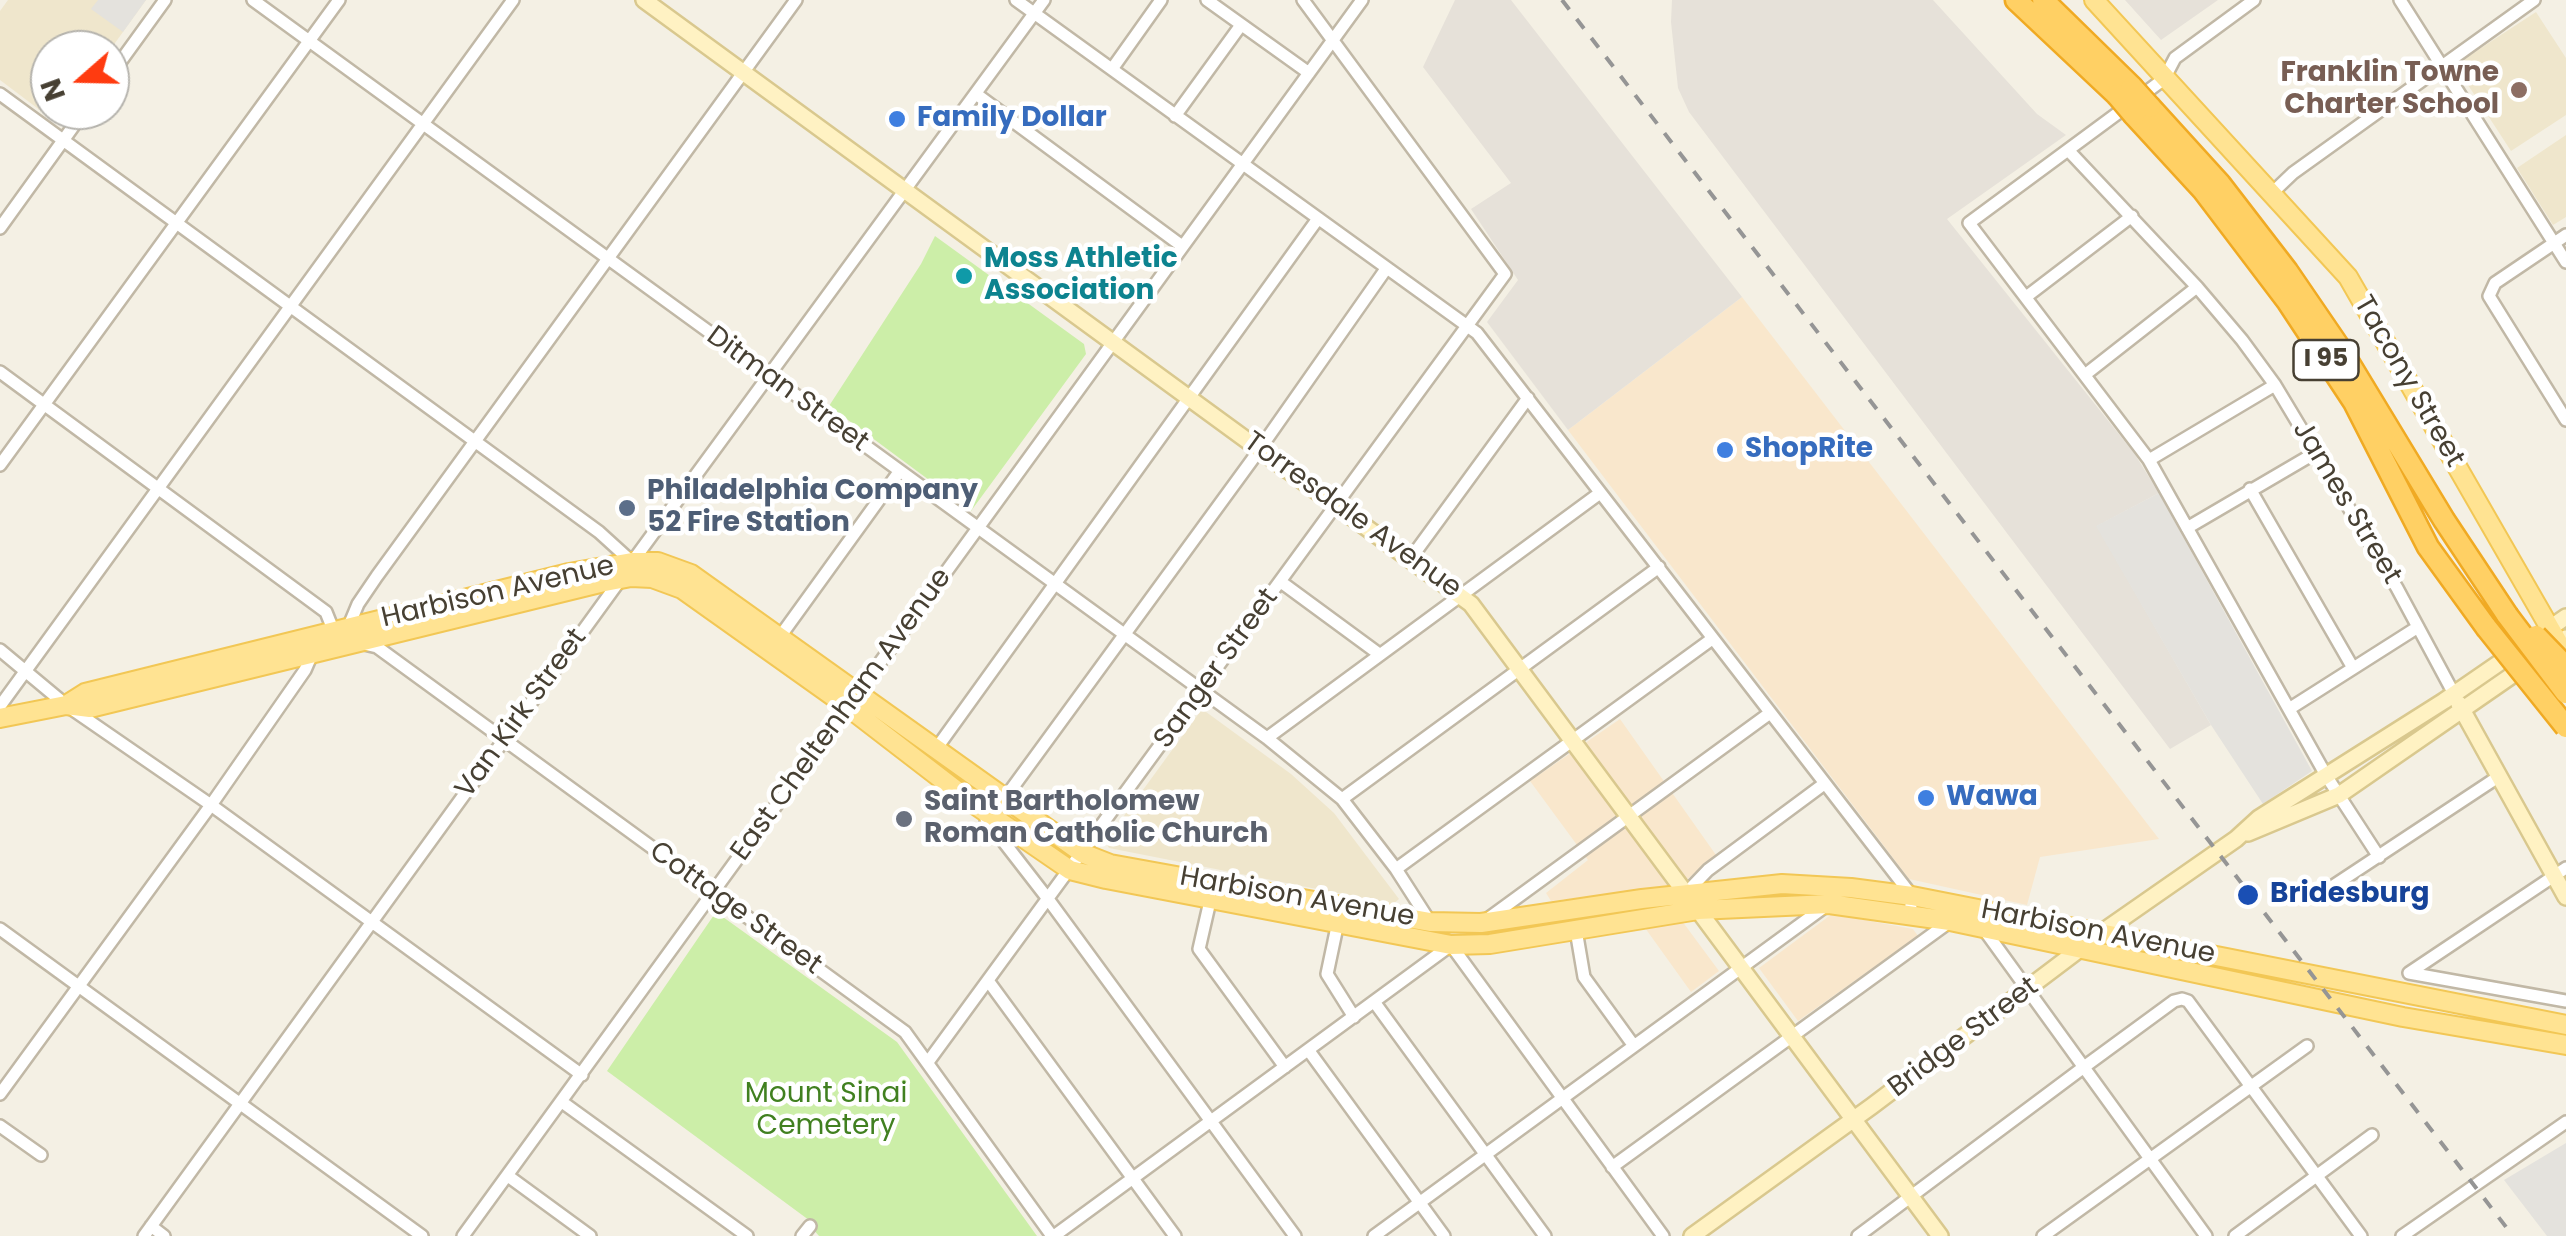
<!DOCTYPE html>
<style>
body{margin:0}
#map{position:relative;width:2566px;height:1236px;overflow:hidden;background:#f4f0e4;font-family:Poppins,sans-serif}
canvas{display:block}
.north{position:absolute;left:30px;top:30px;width:100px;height:100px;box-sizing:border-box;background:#fff;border:2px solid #b5b3ad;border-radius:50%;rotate:250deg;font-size:28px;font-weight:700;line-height:40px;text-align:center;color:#474033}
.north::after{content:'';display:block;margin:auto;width:35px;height:45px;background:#ff3b10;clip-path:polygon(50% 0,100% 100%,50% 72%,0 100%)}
</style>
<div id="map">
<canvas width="2566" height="1236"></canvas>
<div class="north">N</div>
</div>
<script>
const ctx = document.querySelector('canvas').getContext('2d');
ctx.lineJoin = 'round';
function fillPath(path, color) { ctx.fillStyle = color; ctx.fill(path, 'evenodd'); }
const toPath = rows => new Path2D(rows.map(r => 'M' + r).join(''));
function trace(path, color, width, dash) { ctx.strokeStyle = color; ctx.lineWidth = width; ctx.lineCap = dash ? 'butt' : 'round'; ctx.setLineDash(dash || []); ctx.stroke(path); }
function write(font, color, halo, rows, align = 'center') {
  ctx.font = font + ' Poppins,sans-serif'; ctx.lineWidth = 9; ctx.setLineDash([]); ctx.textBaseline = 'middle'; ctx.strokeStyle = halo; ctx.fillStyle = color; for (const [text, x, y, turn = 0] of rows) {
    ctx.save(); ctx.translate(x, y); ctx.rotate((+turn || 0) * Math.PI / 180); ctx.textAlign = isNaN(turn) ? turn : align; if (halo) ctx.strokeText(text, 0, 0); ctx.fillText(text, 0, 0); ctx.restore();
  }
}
fillPath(toPath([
 [1742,297,2159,839,2040,857,2027,905,1909,879,1568,430],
 [1620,719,1716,855,1665,898,1719,971,1691,992,1620,893,1551,901,1546,893,1588,860,1530,781],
 [1832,914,1913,929,1918,936,1798,1021,1759,968]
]), '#f9e7cc');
fillPath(toPath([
 [1455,0,1511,0,1742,297,1568,430,1487,322,1518,280,1471,209,1511,183,1423,67],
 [1672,0,1933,0,2037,114,2066,135,1947,219,2134,453,2159,493,2097,526,2211,725,2170,749,1689,112,1678,88,1671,22],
 [2125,0,2218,0,2161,40]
]), '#e6e1d9');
fillPath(toPath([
 [8,0,146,0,110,50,50,50,50,110,66,110,57,123,0,80,0,11],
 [2536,12,2566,58,2566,115,2511,151,2455,65],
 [2566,135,2566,217,2553,225,2517,168],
 [1202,709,1291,774,1334,813,1399,899,1393,904,1109,848,1105,842]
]), '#efe6cc');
fillPath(toPath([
 [935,236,1084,344,1086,354,971,511,829,406,921,264],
 [716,912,897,1042,1037,1236,819,1236,812,1228,817,1226,607,1071]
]), '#cceea8');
fillPath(toPath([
 [98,0,146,0,123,32,91,9],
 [2159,493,2312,771,2263,804,2211,725,2096,526],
 [2566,1143,2566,1236,2547,1236,2504,1180]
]), '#e4e2dd');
const street = toPath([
 [253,0,1267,738,1342,799,1396,869,1430,922],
 [1016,0,1477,333,1912,896,1910,914],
 [1207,0,1309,73],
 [2254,0,2175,58,2164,79,1969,223,2149,460,2327,777,2379,857],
 [2400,0,2566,262],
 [1112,69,1161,0],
 [110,76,165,0],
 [0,94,599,532,632,562],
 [976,94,1182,246],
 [1175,116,1241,25],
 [2068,150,2197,287,2242,340,2275,385,2397,588,2454,694],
 [2271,194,2293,173,2534,0],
 [0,228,85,110],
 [2566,235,2495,283,2489,296,2566,420],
 [2026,297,2132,216],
 [0,372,326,612,334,632],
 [2086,374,2197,287],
 [2149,460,2275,385],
 [0,465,339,0],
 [2250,489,2353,668],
 [2187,528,2315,453],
 [1411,558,1528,398],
 [630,565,1044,0],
 [1281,582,1379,654],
 [348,628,358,604,377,576,796,0],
 [779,638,899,472],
 [364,644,377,647,905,1032,1052,1236],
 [0,650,66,705,211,805,582,1075],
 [0,706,513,0],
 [2289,709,2418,627],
 [1267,738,1600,493],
 [936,749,1317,220],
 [1005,798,1252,460,1386,269],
 [1342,799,1659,567],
 [986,819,1048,899,1295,1236],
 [1396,869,1712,639],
 [1685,894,1708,870,1824,784],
 [2318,896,2498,777],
 [1210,901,1199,949,1285,1067],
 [1489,918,1770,713],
 [1338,922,1327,974,1354,1017],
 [1983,928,2206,1236],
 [0,929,422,1236],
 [1576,930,1584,977,1634,1046],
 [2409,973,2566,868],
 [2409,973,2566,1001],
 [989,982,1175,1236],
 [1375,1003,1545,1236],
 [1309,1051,1444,1236],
 [928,1062,1505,274,1303,0],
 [0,1094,211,805,305,670,312,654],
 [562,1102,747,1236],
 [0,1126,41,1155],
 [1612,1167,1952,920],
 [508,1176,590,1236],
 [151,1226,164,1236],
 [144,1236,620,580],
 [463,1236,1362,0],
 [802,1236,810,1226],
 [1054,1236,1451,945,1663,1236],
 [1374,1236,1827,905],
 [1858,1236,2084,1067,2174,1001,2182,999,2188,1001,2361,1236],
 [2043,1236,2307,1046],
 [2235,1236,2372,1135],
 [2402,1236,2566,1122]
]);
const secondary = toPath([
 [644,0,1471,604,1940,1236],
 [2459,704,2566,897],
 [2248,833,2339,795,2566,638],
 [1692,1236,1872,1106,2101,933,2236,839,2259,818,2444,701,2566,617]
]);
const primary = toPath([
 [2094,0,2348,277,2566,656],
 [66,705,85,693,569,573,632,562,658,562,691,574,1082,853,1110,864,1430,922,1481,923,1642,899,1782,884,1851,888,1912,896,2566,1025],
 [0,718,66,705,90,708,600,583,631,577,652,578,682,589,848,707,974,804,1070,870,1106,879,1451,945,1490,944,1698,910,1829,904,1950,921,2403,1017,2566,1045]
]);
const highway = toPath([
 [2016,0,2117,95],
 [2043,0,2132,87],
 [2150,107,2220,184,2287,271,2341,350,2444,520,2507,615],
 [2134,115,2203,190,2288,302,2354,402,2428,547,2486,627]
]);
trace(street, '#c1b8a6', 16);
trace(secondary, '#d9c88e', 20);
trace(primary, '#f2c755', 22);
trace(highway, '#f0aa23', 25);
trace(street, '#fff', 11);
trace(secondary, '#fff2c3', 15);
trace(primary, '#ffe392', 18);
trace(highway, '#ffd064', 20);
trace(toPath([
 [1562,0,2513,1236]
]), '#959595', 4, [12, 12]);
const highwayBridge = toPath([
 [2132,87,2150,107],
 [2117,95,2134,115],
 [2507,615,2566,693],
 [2486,627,2566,727],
 [2536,636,2566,667]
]);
trace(highwayBridge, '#f0aa23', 25, []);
trace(highwayBridge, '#ffd064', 20);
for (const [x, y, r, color] of [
 [2519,90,10,"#8d6e63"],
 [897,119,10,"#3f7fe0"],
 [964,276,10,"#0f9aa8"],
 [1725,450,10,"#3f7fe0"],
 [627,508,10,"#5c6f8a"],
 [1926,798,10,"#3f7fe0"],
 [904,819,10,"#6b7280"],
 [2248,895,12,"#1a4fb4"]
]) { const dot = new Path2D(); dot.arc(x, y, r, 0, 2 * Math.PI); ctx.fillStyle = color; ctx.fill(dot); trace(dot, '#fff', 4); }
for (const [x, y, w] of [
 [2326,360,65]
]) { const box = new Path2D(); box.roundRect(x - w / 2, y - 20, w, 40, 8); ctx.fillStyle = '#fff'; ctx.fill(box); trace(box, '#474033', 2.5); }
write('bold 25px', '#474033', null, [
 ["I 95",2326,360]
]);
write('bold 28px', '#785e54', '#fff', [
 ["Franklin Towne",2499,74],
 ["Charter School",2499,106]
], 'right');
write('bold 28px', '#366cbe', '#fff', [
 ["Family Dollar",917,119],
 ["ShopRite",1745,450],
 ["Wawa",1946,798]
], 'left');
write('bold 28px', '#0d838f', '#fff', [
 ["Moss Athletic",984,260],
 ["Association",984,292]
], 'left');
write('28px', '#474033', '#fff', [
 ["Tacony Street",2408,382,60],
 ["Ditman Street",787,390,36],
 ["James Street",2346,503,59],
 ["Torresdale Avenue",1352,516,36],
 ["Harbison Avenue",498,593,-13],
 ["Sanger Street",1217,669,-54],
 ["Van Kirk Street",522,714,-54],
 ["East Cheltenham Avenue",842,715,-54],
 ["Harbison Avenue",1297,898,10],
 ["Cottage Street",735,909,36],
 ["Harbison Avenue",2098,933,11],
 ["Bridge Street",1964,1038,-37]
]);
write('bold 28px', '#4e5e75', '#fff', [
 ["Philadelphia Company",647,492],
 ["52 Fire Station",647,524]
], 'left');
write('bold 28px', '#5b616d', '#fff', [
 ["Saint Bartholomew",924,803],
 ["Roman Catholic Church",924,835]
], 'left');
write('bold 28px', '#164399', '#fff', [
 ["Bridesburg",2270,895]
], 'left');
write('28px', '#418020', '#fff', [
 ["Mount Sinai",826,1095],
 ["Cemetery",826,1127]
]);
</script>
